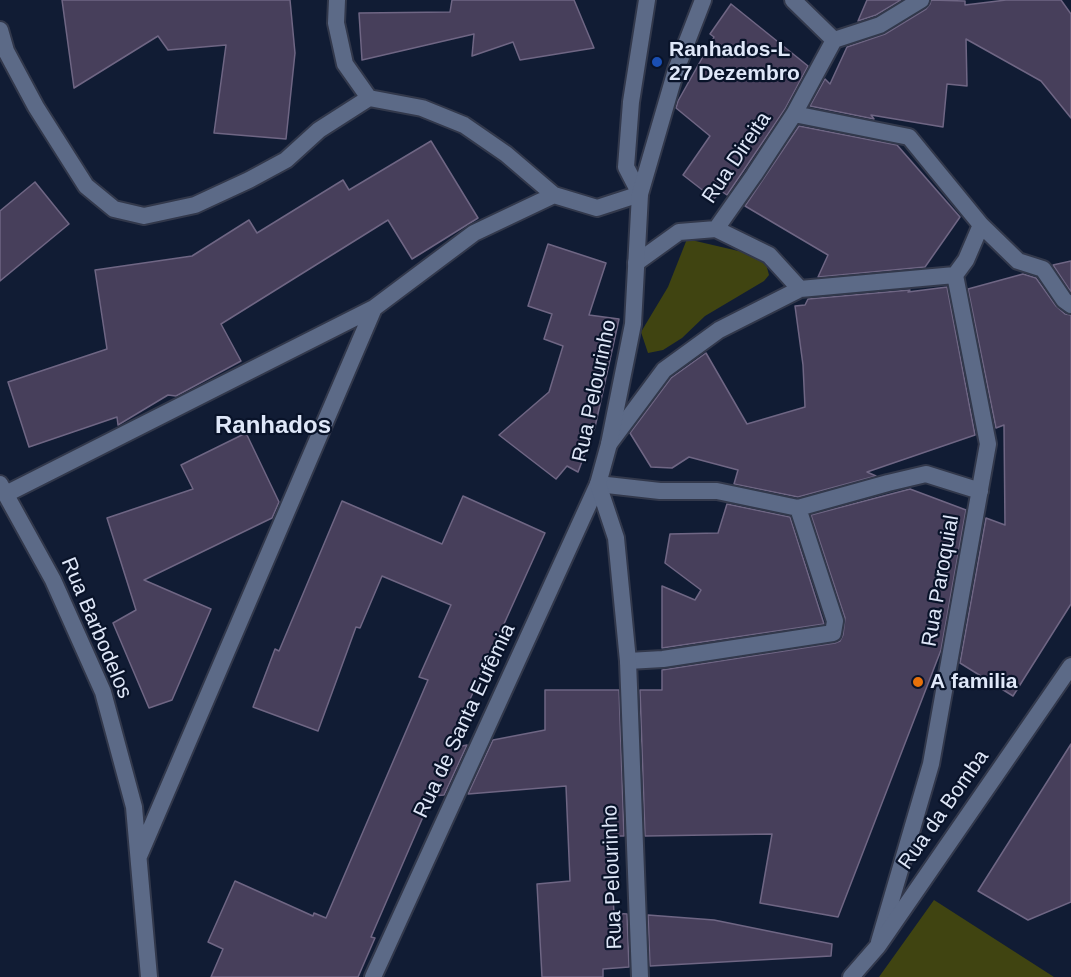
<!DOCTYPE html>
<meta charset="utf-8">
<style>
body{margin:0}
canvas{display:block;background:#111c34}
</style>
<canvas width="1071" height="977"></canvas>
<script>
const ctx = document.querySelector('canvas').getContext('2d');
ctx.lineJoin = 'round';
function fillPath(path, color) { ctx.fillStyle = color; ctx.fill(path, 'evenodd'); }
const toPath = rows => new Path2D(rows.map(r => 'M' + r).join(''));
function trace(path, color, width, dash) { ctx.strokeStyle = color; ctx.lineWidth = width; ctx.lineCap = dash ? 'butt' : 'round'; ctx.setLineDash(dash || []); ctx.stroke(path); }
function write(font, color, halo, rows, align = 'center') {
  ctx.font = font + ' Arial,sans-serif'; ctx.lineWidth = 4.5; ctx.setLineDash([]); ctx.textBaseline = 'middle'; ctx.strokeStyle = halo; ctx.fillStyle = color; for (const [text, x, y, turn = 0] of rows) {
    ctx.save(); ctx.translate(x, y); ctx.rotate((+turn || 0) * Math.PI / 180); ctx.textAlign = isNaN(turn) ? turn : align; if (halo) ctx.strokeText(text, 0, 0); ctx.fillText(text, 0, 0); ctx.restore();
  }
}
fillPath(toPath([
 [687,239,747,253,765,260,769,275,764,281,705,316,682,338,663,350,648,353,641,332,668,287],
 [934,900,1054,977,879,977]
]), '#404411');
const building = toPath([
 [62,0,290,0,295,53,286,139,214,133,226,45,168,50,158,36,74,88,62,0],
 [452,0,574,0,594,48,520,60,513,42,472,56,474,34,362,60,359,13,450,12,452,0],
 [867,0,901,0,876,15,858,21,867,0],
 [931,0,965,1,965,5,1006,0,1061,0,1071,14,1071,118,1041,81,966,39,967,86,947,84,943,127,871,115,874,119,810,106,825,79,830,84,847,47,885,34,926,9,930,4,931,0],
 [731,4,808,66,785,109,727,195,721,191,714,199,683,175,710,136,676,108,678,101,714,37,710,34,731,4],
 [799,126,897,145,960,217,925,267,818,277,828,255,745,206,799,126],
 [431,141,478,218,412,259,388,220,221,324,241,361,176,396,168,395,118,425,117,417,29,447,8,382,107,349,95,270,192,256,249,220,257,233,343,180,349,190,431,141],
 [35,182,69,224,0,281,0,211,35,182],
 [548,244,606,263,589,315,619,319,595,427,578,472,567,466,556,479,499,435,549,392,563,346,544,339,552,314,528,306,548,244],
 [1071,261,1071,292,1053,265,1071,261],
 [1023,274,1036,278,1056,306,1065,314,1071,315,1071,604,1013,696,960,663,986,518,1005,525,1004,425,996,428,968,289,1023,274],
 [947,287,975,435,867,472,876,476,798,497,734,484,738,470,689,457,672,468,651,467,630,433,671,378,706,353,747,424,805,407,803,365,795,306,805,305,808,299,910,290,908,292,947,287],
 [246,433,279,502,272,518,144,580,211,609,172,700,149,708,113,623,136,610,107,518,193,489,181,465,246,433],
 [910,489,966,510,941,650,838,917,760,903,772,834,645,836,640,690,662,690,662,670,835,643,840,641,843,635,845,618,811,515,910,489],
 [463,496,545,533,462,717,465,718,452,748,467,745,444,795,432,796,371,937,375,938,358,977,211,977,223,949,208,942,235,881,313,916,314,913,326,918,428,680,419,677,451,605,382,576,360,628,356,627,318,731,253,707,275,649,279,651,342,501,442,544,463,496],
 [727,504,790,517,824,624,662,648,662,586,695,600,701,590,665,563,670,534,718,533,727,504],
 [545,690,619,690,624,836,609,836,614,913,627,914,629,967,603,969,603,977,542,977,537,884,570,881,566,786,468,794,493,740,545,730,545,690],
 [1071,744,1071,902,1028,920,978,891,1071,744],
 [648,915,714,920,832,944,831,956,650,966,648,915]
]);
fillPath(building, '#473f5b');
trace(building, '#6f6684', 1.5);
const minor = toPath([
 [337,0,336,23,345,64,369,98],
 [793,0,834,40],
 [0,30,6,51,36,107,86,186,114,209,144,216,195,205,249,180,286,160,319,130,369,98,422,108,464,125,506,154,554,195,597,208,640,194,626,167,631,102,647,0],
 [794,114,909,137,981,225,1018,261,1043,269,1064,300,1071,305],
 [716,229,754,175,794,114,834,40,880,25,921,0],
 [636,263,679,232,716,229,769,255,800,289],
 [609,444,664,370,719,330,800,289,955,275],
 [0,484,53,580,103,692,134,807,149,977],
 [6,494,374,308],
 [628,661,663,659,833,633,835,621,798,508],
 [139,856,374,308,474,233,554,195],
 [879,942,931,764,988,444,955,275,966,260,981,225],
 [373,977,598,484,660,491,717,491,798,508,888,483,926,474,980,491]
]);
const tertiary = toPath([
 [640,977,628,661,616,538,598,484,609,444,633,324,640,194,676,70,703,0],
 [851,977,878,946,1071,666]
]);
trace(minor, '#32384b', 20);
trace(tertiary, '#32384b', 20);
trace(minor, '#5c6a87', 16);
trace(tertiary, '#5c6a87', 16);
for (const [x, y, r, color] of [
 [657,62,6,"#1a4fb4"],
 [918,682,6,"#e8710a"]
]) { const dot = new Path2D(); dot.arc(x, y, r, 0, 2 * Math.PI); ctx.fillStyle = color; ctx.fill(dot); trace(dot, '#091329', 2); }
write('bold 21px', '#dfe7f8', '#091329', [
 ["Ranhados-L",669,50],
 ["27 Dezembro",669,74],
 ["A familia",930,682]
], 'left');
write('21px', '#dfe7f8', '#091329', [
 ["Rua Direita",737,158,-56],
 ["Rua Pelourinho",595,391,-78],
 ["Rua Paroquial",941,581,-80],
 ["Rua Barbodelos",96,628,67],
 ["Rua de Santa Eufêmia",465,721,-65],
 ["Rua da Bomba",944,810,-55],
 ["Rua Pelourinho",613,877,-92]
]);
write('bold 24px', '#dfe7f8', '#091329', [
 ["Ranhados",273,426]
]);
</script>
